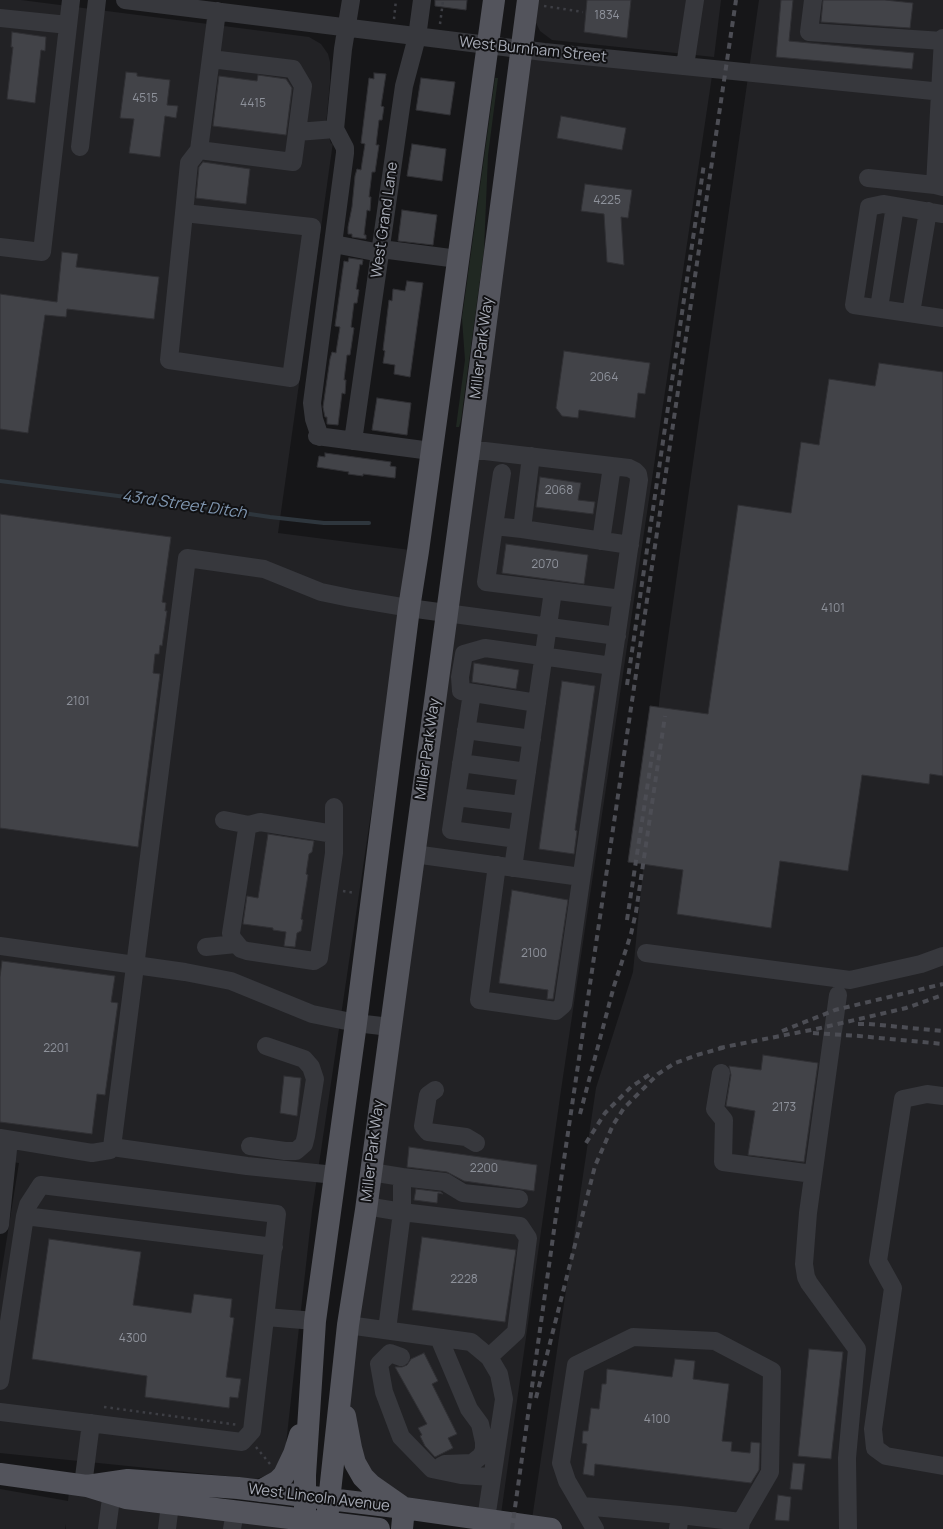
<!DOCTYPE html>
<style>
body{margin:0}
canvas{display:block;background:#161618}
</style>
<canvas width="943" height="1529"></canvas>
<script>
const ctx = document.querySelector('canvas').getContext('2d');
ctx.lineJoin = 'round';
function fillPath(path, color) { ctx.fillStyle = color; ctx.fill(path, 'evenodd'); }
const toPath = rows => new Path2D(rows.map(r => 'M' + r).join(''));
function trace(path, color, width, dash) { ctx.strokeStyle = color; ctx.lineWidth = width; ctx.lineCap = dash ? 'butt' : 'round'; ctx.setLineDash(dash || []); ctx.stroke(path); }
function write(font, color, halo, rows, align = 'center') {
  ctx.font = font + ' Manrope,sans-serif'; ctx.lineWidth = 4; ctx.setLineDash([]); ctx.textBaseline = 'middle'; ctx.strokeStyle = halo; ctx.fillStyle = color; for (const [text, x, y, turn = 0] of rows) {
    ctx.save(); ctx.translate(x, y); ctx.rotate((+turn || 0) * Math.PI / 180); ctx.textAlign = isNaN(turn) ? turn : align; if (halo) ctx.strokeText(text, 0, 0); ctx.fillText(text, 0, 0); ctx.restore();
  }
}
fillPath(toPath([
 [0,0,21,0,309,37,321,44,328,54,330,62,330,82,326,125,331,144,333,142,278,533,410,550,312,1211,286,1444,277,1472,256,1479,0,1453,0,1281,19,1163,0,1160],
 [538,0,721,0,714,57,552,40,540,31,536,23],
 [759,0,943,0,943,1529,551,1529,531,1526,596,1088,633,972,660,694],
 [521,50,713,69,561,1090,500,1521,383,1494,347,1435,369,1181],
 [70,1484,379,1529,66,1529,66,1524,65,1529,0,1529,0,1489,68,1501]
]), '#222225');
fillPath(toPath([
 [495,78,498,78,488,155,484,250,461,420,459,427,456,427,465,360,462,318]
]), '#202822');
trace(toPath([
 [0,481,189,505,270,517,324,523,369,523]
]), '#2e363d', 4);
const building = toPath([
 [435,0,467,0,466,10,435,6,435,0],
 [587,0,631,0,627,38,584,32,587,0],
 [781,0,793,0,789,41,914,53,912,69,776,57,781,0],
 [823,0,885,0,913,3,910,28,821,22,823,0],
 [12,32,46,37,45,51,41,50,35,103,7,99,13,47,11,47,12,32],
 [126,72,137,73,137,76,170,80,167,105,178,106,176,118,165,116,160,157,129,153,134,119,120,118,126,72],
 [374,73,386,74,381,106,384,107,382,120,379,120,376,145,379,145,375,172,372,172,369,197,371,197,370,211,367,210,364,235,366,235,366,239,352,237,352,234,348,234,348,227,352,207,355,176,357,169,361,170,362,163,365,144,361,143,369,78,374,79,374,73],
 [258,75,286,79,292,88,286,135,213,126,219,76,257,81,258,75],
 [421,78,455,82,450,115,416,110,421,78],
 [561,116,626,128,622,150,557,138,561,116],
 [412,144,446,149,442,181,407,176,412,144],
 [203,162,250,169,246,204,196,198,199,167,203,162],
 [585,184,632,190,628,218,621,217,624,265,607,262,604,214,581,211,585,184],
 [402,210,437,215,433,245,398,241,402,210],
 [62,252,78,254,76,267,159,277,154,319,67,309,66,317,45,315,28,433,0,429,0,294,57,302,62,252],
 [349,258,363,260,362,265,360,264,356,289,359,290,357,303,354,303,351,327,354,328,350,355,347,355,344,380,346,380,345,394,342,393,338,425,327,424,327,417,325,417,323,407,330,359,332,352,336,353,337,346,340,327,335,326,344,261,348,262,349,258],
 [407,281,423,283,410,377,394,374,395,365,383,363,385,351,383,350,389,300,392,301,393,289,405,291,407,281],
 [564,351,650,363,645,394,638,393,635,418,579,410,578,418,562,416,556,408,564,351],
 [879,363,943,372,943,776,930,774,929,784,862,775,848,871,780,861,771,928,677,914,683,870,628,862,650,706,708,714,738,505,791,513,801,442,819,445,829,379,875,386,879,363],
 [377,398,411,403,407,435,372,430,377,398],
 [325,453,391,462,390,466,396,467,395,478,363,474,363,476,348,474,349,472,317,467,319,456,325,457,325,453],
 [540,477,581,483,578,500,595,502,593,514,536,507,540,477],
 [0,514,171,537,162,602,166,603,165,611,167,611,162,646,160,645,159,654,155,654,153,673,160,674,138,847,0,828,0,514],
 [506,544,588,555,584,584,502,573,506,544],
 [474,663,519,670,516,689,472,682,474,663],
 [562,681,595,686,575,830,577,831,574,854,539,849,562,681],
 [268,834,314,841,312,852,309,854,306,874,308,875,301,919,303,920,301,931,297,933,295,947,284,946,286,932,273,930,273,928,243,924,247,896,258,898,268,834],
 [512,890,568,900,553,999,547,999,548,990,499,983,512,890],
 [2,961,115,976,111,1002,118,1003,105,1095,97,1094,92,1134,0,1122,0,977,2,961],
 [763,1055,818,1063,804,1162,748,1155,755,1111,726,1106,731,1075,729,1066,761,1070,763,1055],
 [284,1076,301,1078,297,1116,280,1113,284,1076],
 [409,1147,537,1165,534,1191,464,1181,447,1172,407,1167,409,1147],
 [416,1189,441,1192,443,1194,438,1193,437,1203,414,1200,416,1189],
 [422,1237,516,1250,505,1322,412,1310,422,1237],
 [49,1239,141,1252,133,1305,191,1313,194,1294,232,1299,230,1317,234,1318,226,1377,241,1379,238,1398,230,1397,229,1408,145,1397,147,1376,32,1359,49,1239],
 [809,1349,843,1352,831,1459,798,1456,809,1349],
 [424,1353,438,1381,432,1384,457,1434,448,1438,453,1448,435,1457,425,1446,420,1436,422,1435,418,1428,427,1424,395,1367,402,1367,407,1365,411,1359,424,1353],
 [675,1359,695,1361,693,1379,729,1384,722,1441,732,1442,731,1451,750,1453,751,1442,760,1443,759,1470,751,1483,595,1464,594,1476,583,1474,587,1444,582,1443,583,1431,588,1431,591,1408,599,1409,602,1384,606,1384,607,1369,672,1377,675,1359],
 [793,1463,805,1464,802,1490,790,1489,793,1463],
 [778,1495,791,1497,789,1521,775,1520,778,1495]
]);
fillPath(building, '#424348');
trace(building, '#303034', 1);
trace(toPath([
 [544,6,583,12],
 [394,19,396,0],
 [440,24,443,1],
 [343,891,355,893],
 [104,1407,239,1425],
 [256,1447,270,1464]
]), '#3d3e44', 2.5, [2.5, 4]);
trace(toPath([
 [125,0,544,52,943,92],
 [813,0,809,32,943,41],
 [217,11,199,150,293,162,297,132,335,129],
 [0,18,68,25],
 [943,38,935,185,943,187],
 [211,59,293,69,303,86,297,132],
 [685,66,695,0],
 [335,129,343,49,351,0],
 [80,147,97,0],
 [868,178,935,185],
 [184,213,312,227,291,378,169,360,184,213,189,163,199,150],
 [943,214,883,204,869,207,854,305,943,318],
 [334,244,380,253],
 [0,247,42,252,71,0],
 [381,249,458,259],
 [879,308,895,206],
 [911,313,928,211],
 [317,436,431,451],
 [320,437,314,419,312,403,345,153,345,148,335,129],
 [353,441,404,86,417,37,422,0],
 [469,451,485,451,629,468,635,471,638,474,639,480,563,1005,556,1011,479,1000,497,865],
 [531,456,522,529,630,545],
 [502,473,494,526,522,529],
 [494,526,486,582,622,599],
 [601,541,612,466],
 [472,693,451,830,517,839],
 [537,703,461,691,460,677,464,654,485,648,612,666],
 [466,730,532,739],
 [461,763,527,772],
 [456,797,522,805],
 [224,820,249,825],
 [334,834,260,822,249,825,247,829,231,933,232,938,241,949,247,951,314,961,319,958,334,853,334,807],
 [414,854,581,877],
 [513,868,553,591],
 [0,946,185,972,231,981,312,1014,356,1023,390,1027],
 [206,947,236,944],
 [646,953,850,980,921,964,943,956],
 [838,995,808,1213,804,1264,806,1277,809,1283,857,1349,847,1458,848,1529],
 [721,1073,715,1109,724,1120,723,1162,813,1174],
 [435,1090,428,1095,423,1126,428,1132,466,1137,476,1143],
 [943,1096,927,1094,903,1099,878,1261,893,1288,873,1429,875,1448,886,1456,943,1466],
 [0,1138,92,1153,110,1150,112,1147,247,1166,335,1175],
 [250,1146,285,1151,296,1151,304,1144,306,1136,315,1079,311,1067,304,1059,266,1046],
 [112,1147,187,558,264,569,321,592,350,598,409,608,617,636],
 [371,1172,402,1177,402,1212,387,1330],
 [402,1177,445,1182,463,1193,519,1199],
 [366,1206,402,1212,520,1226,528,1238,516,1332,489,1357],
 [25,1216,274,1247],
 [0,1225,9,1140],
 [266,1317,315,1321],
 [348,1325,471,1342,489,1357,499,1374,504,1399,486,1519],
 [439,1338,469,1409,480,1424,484,1442,484,1450,481,1456,472,1463,445,1464,441,1466],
 [401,1357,390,1353,379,1364,384,1392,401,1437,432,1469,461,1475,492,1477],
 [0,1381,25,1216,28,1205,41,1185,277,1214,252,1431,242,1442,0,1412],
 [83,1485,91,1423],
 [583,1506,680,1515],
 [107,1529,113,1483],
 [167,1529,170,1504],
 [232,1529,235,1512],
 [595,1529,567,1481,561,1463,576,1365,633,1337,715,1341,772,1371,770,1472,741,1522,740,1529],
 [678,1529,680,1515,741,1522]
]), '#37383d', 18);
trace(toPath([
 [345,1416,351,1448,355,1463,363,1477,371,1485,401,1506],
 [0,1474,87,1486,126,1498,379,1529],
 [87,1486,128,1480,238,1488,404,1508,551,1529],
 [260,1491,278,1481,284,1475,294,1454,300,1435],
 [305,1529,305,1475,315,1321,356,1023,409,608,418,551,494,0],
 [326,1529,348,1325,366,1210,469,451,528,0],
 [402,1529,404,1508]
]), '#53545c', 22);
trace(toPath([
 [627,685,704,164],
 [627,920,653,749],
 [858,1024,869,1024,943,1031],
 [782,1031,835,1010,943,984],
 [813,1033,859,1036,943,1044],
 [719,1048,816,1029,906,1008,943,995],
 [580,1114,614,986,631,934,636,912,665,716],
 [586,1143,605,1113,631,1087,652,1073],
 [536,1398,595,1166,613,1125,624,1108,658,1074,675,1063,697,1055,726,1047],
 [512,1529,562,1173,736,0]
]), '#4c4d54', 4, [6, 5]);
write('12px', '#8e929b', null, [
 ["1834",607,16],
 ["4515",145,99],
 ["4415",253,104],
 ["4225",607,201],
 ["2064",604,378],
 ["2068",559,491],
 ["2070",545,565],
 ["4101",833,609],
 ["2101",78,702],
 ["2100",534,954],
 ["2201",56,1049],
 ["2173",784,1108],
 ["2200",484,1169],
 ["2228",464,1280],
 ["4300",133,1339],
 ["4100",657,1420]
]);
write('15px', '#a8acb7', '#111113', [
 ["West Burnham Street",533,50,6],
 ["West Grand Lane",385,220,-82],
 ["Miller Park Way",482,348,-83],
 ["Miller Park Way",428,749,-82],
 ["Miller Park Way",373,1151,-83],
 ["West Lincoln Avenue",319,1498,7]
]);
write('italic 16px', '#8097b1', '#111113', [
 ["43rd Street Ditch",184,505,8]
]);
</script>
